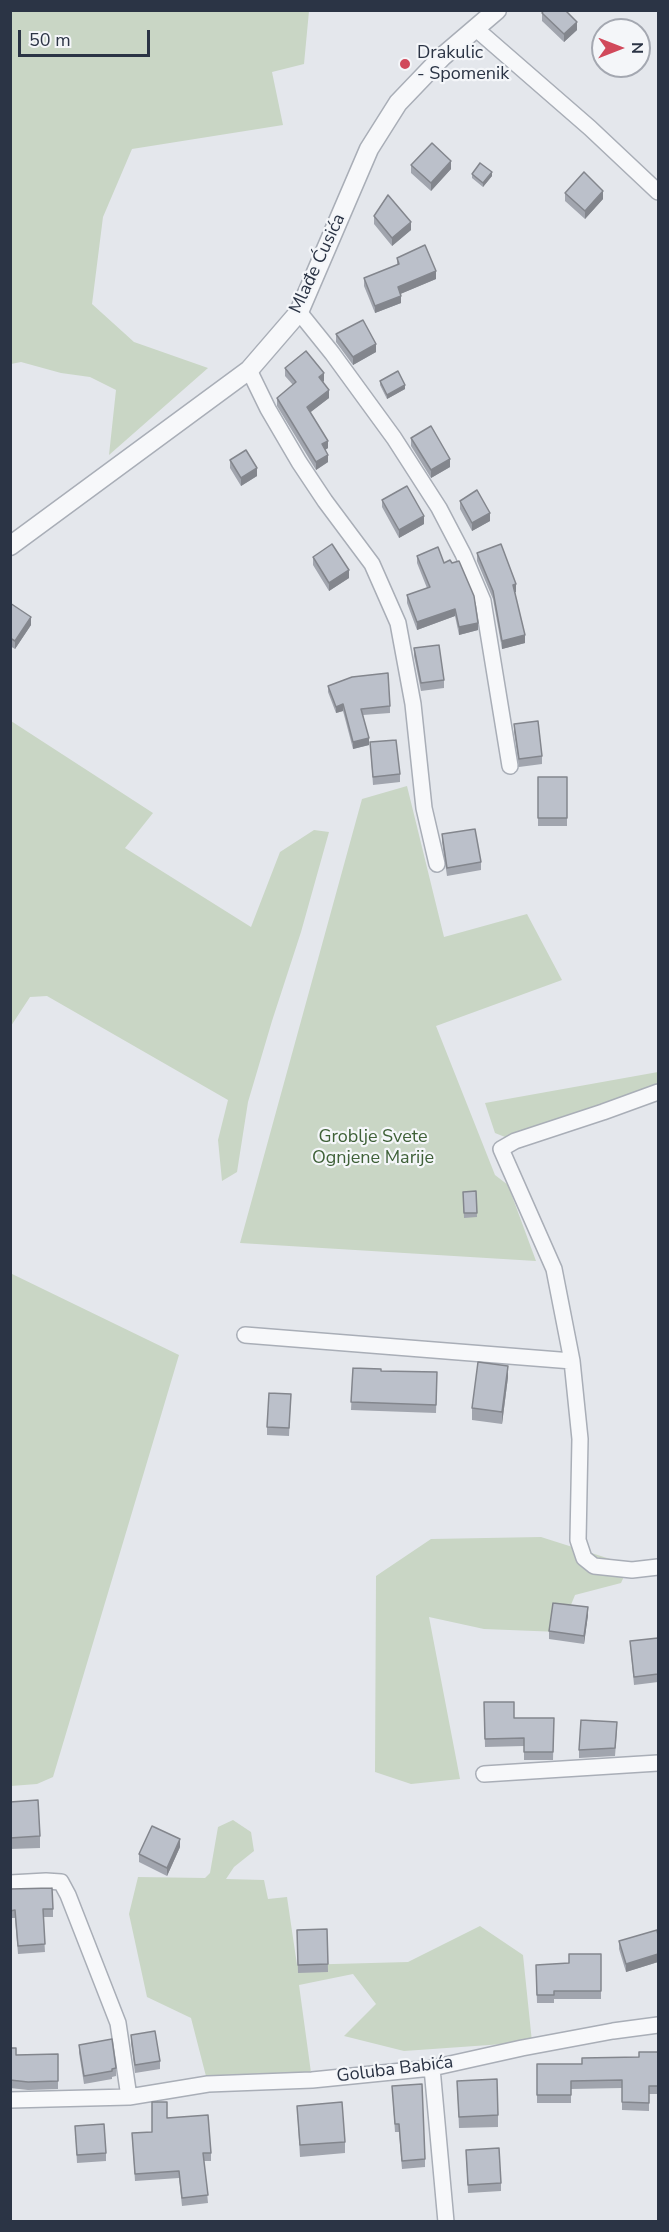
<!DOCTYPE html>
<meta charset="utf-8">
<style>
body{margin:0}
#map{position:relative;width:669px;height:2232px;overflow:hidden;background:#e4e7ec;font-family:"Nunito Sans",sans-serif}
canvas{display:block}
.frame{position:absolute;inset:0;border:12px solid #2b3445;pointer-events:none}
.north{position:absolute;left:591px;top:18px;width:60px;height:60px;box-sizing:border-box;background:#f4f6f9;border:2px solid #a4a8b1;border-radius:50%;rotate:90deg;font-size:16px;font-weight:700;line-height:24px;text-align:center;color:#2b3445}
.north::after{content:'';display:block;margin:auto;width:21px;height:27px;background:#d1495b;clip-path:polygon(50% 0,100% 100%,50% 72%,0 100%)}
.scale{position:absolute;left:18px;top:30px;width:132px;height:27px;box-sizing:border-box;border:3px solid #2b3445;border-top:0;padding-left:8px;font-size:18px;line-height:21px;white-space:nowrap;color:#2b3445;-webkit-text-stroke:4px #f4f6f9;paint-order:stroke}
</style>
<div id="map">
<canvas width="669" height="2232"></canvas>
<div class="frame"></div>
<div class="north">N</div>
<div class="scale">50 m</div>
</div>
<script>
const ctx = document.querySelector('canvas').getContext('2d');
ctx.lineJoin = 'round';
function fillPath(path, color) { ctx.fillStyle = color; ctx.fill(path, 'evenodd'); }
const toPath = rows => new Path2D(rows.map(r => 'M' + r).join(''));
function trace(path, color, width, dash) { ctx.strokeStyle = color; ctx.lineWidth = width; ctx.lineCap = dash ? 'butt' : 'round'; ctx.setLineDash(dash || []); ctx.stroke(path); }
function write(font, color, halo, rows, align = 'center') {
  ctx.font = font + ' "Nunito Sans",sans-serif'; ctx.lineWidth = 4.5; ctx.setLineDash([]); ctx.textBaseline = 'middle'; ctx.strokeStyle = halo; ctx.fillStyle = color; for (const [text, x, y, turn = 0] of rows) {
    ctx.save(); ctx.translate(x, y); ctx.rotate((+turn || 0) * Math.PI / 180); ctx.textAlign = isNaN(turn) ? turn : align; if (halo) ctx.strokeText(text, 0, 0); ctx.fillText(text, 0, 0); ctx.restore();
  }
}
fillPath(toPath([
 [10,11,309,11,304,64,272,72,283,125,132,149,103,217,92,304,134,342,208,368,109,455,116,390,90,377,61,373,21,362,11,364],
 [11,721,153,813,125,848,251,927,280,852,314,830,329,832,301,932,272,1021,248,1102,237,1172,222,1181,218,1140,228,1100,47,996,30,997,11,1026],
 [407,786,444,937,527,914,562,980,436,1026,495,1175,508,1185,536,1261,240,1243,362,799],
 [658,1072,658,1091,515,1141,495,1133,485,1103],
 [10,1273,179,1355,53,1777,37,1784,11,1786],
 [541,1537,629,1565,621,1583,575,1595,560,1632,484,1629,429,1617,460,1779,411,1784,375,1772,376,1576,431,1539],
 [233,1820,251,1832,254,1851,234,1867,226,1879,264,1880,268,1899,287,1897,297,1965,408,1962,480,1926,523,1955,532,2042,404,2051,344,2036,376,2004,353,1974,299,1985,312,2080,208,2084,191,2018,147,1997,129,1914,138,1877,205,1878,210,1873,218,1827]
]), '#c9d6c5');
const minor = toPath([
 [475,28,590,128,658,192],
 [299,312,332,353,394,438,439,508,463,554,483,601,510,766],
 [249,370,268,409,299,462,325,501,372,564,398,623,413,704,424,808,437,864],
 [658,1092,603,1112,515,1141,501,1149,554,1269,572,1361,580,1439,578,1540,584,1558,594,1566,632,1570,658,1567],
 [245,1335,572,1361],
 [484,1774,658,1763],
 [10,1883,46,1881,61,1882,68,1895,118,2023,129,2097],
 [432,2068,446,2222],
 [10,2100,129,2097,208,2084,312,2080,432,2068,522,2048,613,2031,658,2025]
]);
const tertiary = toPath([
 [10,546,249,370,299,312,369,149,398,103,442,57,497,10]
]);
trace(minor, '#a9aeb7', 18);
trace(tertiary, '#a9aeb7', 21);
trace(minor, '#f7f8fa', 15);
trace(tertiary, '#f7f8fa', 18);
fillPath(toPath([
 [542,13,577,30,564,42,542,21],
 [411,165,451,169,431,191,411,173],
 [472,174,492,176,483,187,472,178],
 [565,193,603,199,585,219,565,201],
 [374,216,411,230,392,246,374,224],
 [397,258,436,279,400,294,401,303,375,313,364,286,364,278,397,265],
 [336,334,376,352,353,365,336,342],
 [285,368,324,381,323,382,329,398,310,412,328,448,325,450,328,462,316,470,277,406,277,398,293,385,285,376],
 [380,381,405,389,387,399,380,385],
 [411,438,450,467,431,478,411,446],
 [230,460,257,476,241,486,230,468],
 [382,500,424,524,399,538,382,507],
 [460,501,490,521,472,531,460,509],
 [477,553,516,592,515,592,525,643,502,649,493,599,477,561],
 [417,556,444,563,478,630,459,635,455,616,417,630,407,603,407,595,427,588,417,563],
 [313,557,349,578,329,591,313,565],
 [10,603,31,625,15,649,10,646],
 [414,648,444,680,444,688,421,691,414,656],
 [328,686,390,706,390,713,363,715,369,745,353,749,343,711,336,713,328,692],
 [514,724,542,756,542,764,519,767,514,732],
 [370,742,400,774,400,782,373,785],
 [538,777,567,777,567,826,538,826],
 [442,834,481,862,481,870,447,876,442,842],
 [476,1191,477,1217,464,1218,463,1192],
 [353,1368,381,1371,437,1372,436,1413,351,1410],
 [508,1377,502,1424,472,1420,472,1408],
 [291,1394,289,1436,267,1435,267,1427],
 [588,1615,584,1644,549,1639,549,1631],
 [658,1638,658,1682,634,1685,630,1641],
 [484,1702,514,1718,554,1718,553,1760,524,1760,524,1746,485,1747],
 [617,1730,615,1756,579,1758,579,1750],
 [10,1802,40,1836,40,1848,10,1849],
 [180,1847,167,1876,139,1862,139,1854],
 [10,1889,53,1909,53,1917,43,1917,45,1952,18,1954,15,1918,10,1918],
 [327,1929,328,1972,298,1973,297,1930],
 [658,1935,658,1962,626,1972,619,1949,619,1941],
 [601,1954,601,1999,554,1999,554,2003,537,2003,536,1965,569,1963],
 [131,2035,160,2061,160,2069,135,2073,131,2043],
 [79,2045,116,2068,116,2076,112,2077,112,2079,84,2084,79,2053],
 [10,2048,16,2055,58,2054,58,2089,28,2090,10,2088],
 [658,2052,658,2094,649,2094,649,2111,622,2110,622,2088,571,2089,571,2103,537,2103,537,2064,582,2064,639,2057],
 [457,2081,498,2115,498,2127,459,2128],
 [392,2086,425,2159,425,2167,402,2169,399,2132,395,2132],
 [297,2106,345,2142,345,2153,300,2157],
 [167,2118,211,2153,211,2161,204,2161,208,2203,182,2206,179,2178,135,2181,132,2133,152,2132],
 [75,2126,106,2153,106,2161,77,2163],
 [466,2150,501,2183,501,2191,468,2193]
]), '#a1a5ae');
fillPath(toPath([
 [577,22,577,30,564,42,564,34],
 [451,161,451,169,431,191,431,183],
 [492,172,492,176,483,187,483,183],
 [603,191,603,199,585,219,585,211],
 [411,222,411,230,392,246,392,238],
 [436,271,436,279,398,295,398,287],
 [401,296,401,303,375,313,375,306],
 [376,344,376,352,353,365,353,357],
 [324,373,324,381,319,385,319,377],
 [405,385,405,389,387,399,387,395],
 [329,390,329,398,307,415,307,407],
 [328,441,328,448,322,452,322,444],
 [328,455,328,462,316,470,316,462],
 [450,459,450,467,431,478,431,470],
 [257,468,257,476,241,486,241,478],
 [490,513,490,521,472,531,472,523],
 [424,516,424,524,399,538,399,530],
 [349,570,349,578,329,591,329,583],
 [516,584,516,592,513,593,513,585],
 [455,609,455,616,417,630,417,622],
 [31,617,31,625,15,649,15,641],
 [478,623,478,630,459,635,459,627],
 [525,635,525,643,502,649,502,641],
 [343,704,343,711,336,713,336,707],
 [369,738,369,745,353,749,353,742],
 [508,1366,508,1377,502,1424,502,1412],
 [588,1607,588,1615,584,1644,584,1636],
 [180,1839,180,1847,167,1876,167,1868],
 [658,1954,658,1962,626,1972,626,1964]
]), '#83868d');
const building = toPath([
 [544,10,565,10,577,22,564,34,542,13,544,10],
 [432,143,451,161,431,183,411,165,432,143],
 [480,163,492,172,483,183,472,174,480,163],
 [584,172,603,191,585,211,565,193,584,172],
 [388,195,411,222,392,238,374,216,388,195],
 [425,245,436,271,398,287,401,296,375,306,364,278,399,264,397,258,425,245],
 [363,320,376,344,353,357,336,334,363,320],
 [306,351,324,373,319,377,329,390,307,407,328,441,322,444,328,455,316,462,277,398,296,382,285,368,306,351],
 [398,371,405,385,387,395,380,381,398,371],
 [431,426,450,459,431,470,411,438,431,426],
 [246,450,257,468,241,478,230,460,246,450],
 [407,486,424,516,399,530,382,500,407,486],
 [477,490,490,513,472,523,460,501,477,490],
 [332,544,349,570,329,583,313,557,332,544],
 [501,544,516,584,513,585,525,635,502,641,493,591,477,553,501,544],
 [438,547,444,563,450,560,452,563,459,561,474,596,478,623,459,627,455,609,417,622,407,595,430,587,417,556,438,547],
 [10,603,31,617,15,641,10,638,10,603],
 [439,645,444,680,421,683,414,648,439,645],
 [388,673,390,706,361,709,369,738,353,742,343,704,336,707,328,686,352,677,388,673],
 [538,721,542,756,519,759,514,724,538,721],
 [396,740,400,774,373,777,370,742,396,740],
 [538,777,567,777,567,818,538,818,538,777],
 [475,829,481,862,447,868,442,834,475,829],
 [476,1191,477,1213,464,1213,463,1192,476,1191],
 [478,1362,508,1366,502,1412,472,1408,478,1362],
 [353,1368,381,1369,381,1371,437,1372,436,1405,351,1402,353,1368],
 [269,1393,291,1394,289,1428,267,1427,269,1393],
 [553,1603,588,1607,584,1636,549,1631,553,1603],
 [658,1638,658,1674,634,1677,630,1641,658,1638],
 [484,1702,514,1702,514,1718,554,1718,553,1752,524,1752,524,1738,485,1739,484,1702],
 [581,1720,617,1722,615,1748,579,1750,581,1720],
 [38,1800,40,1836,10,1838,10,1802,38,1800],
 [152,1826,180,1839,167,1868,139,1854,152,1826],
 [52,1888,53,1909,43,1909,45,1944,18,1946,15,1910,10,1911,10,1889,52,1888],
 [327,1929,328,1964,298,1965,297,1930,327,1929],
 [657,1930,658,1935,658,1954,626,1964,619,1941,657,1930],
 [569,1954,601,1954,601,1991,554,1991,554,1995,537,1995,536,1965,569,1963,569,1954],
 [155,2031,160,2061,135,2065,131,2035,155,2031],
 [112,2039,116,2068,112,2069,112,2071,84,2076,79,2045,112,2039],
 [10,2048,16,2048,16,2055,58,2054,58,2081,28,2082,10,2080,10,2048],
 [639,2052,658,2052,658,2086,649,2086,649,2103,622,2102,622,2080,571,2081,571,2095,537,2095,537,2064,582,2064,582,2058,639,2057,639,2052],
 [497,2079,498,2115,459,2117,457,2081,497,2079],
 [422,2084,425,2159,402,2161,399,2124,395,2124,392,2086,422,2084],
 [152,2102,167,2102,167,2118,208,2115,211,2153,203,2153,208,2195,182,2198,179,2171,135,2174,132,2133,152,2132,152,2102],
 [342,2102,345,2142,300,2145,297,2106,342,2102],
 [104,2124,106,2153,77,2155,75,2126,104,2124],
 [499,2148,501,2183,468,2185,466,2150,499,2148]
]);
fillPath(building, '#bbc0ca');
trace(building, '#83868d', 1.5);
for (const [x, y, r, color] of [
 [405,64,6,"#d1495b"]
]) { const dot = new Path2D(); dot.arc(x, y, r, 0, 2 * Math.PI); ctx.fillStyle = color; ctx.fill(dot); trace(dot, '#f4f6f9', 2); }
write('18px', '#2b3445', '#f4f6f9', [
 ["Drakulic",417,54],
 ["- Spomenik",417,75]
], 'left');
write('18px', '#2b3445', '#f4f6f9', [
 ["Mlađe Ćusića",318,264,-65],
 ["Goluba Babića",395,2070,-7]
]);
write('18px', '#3f6138', '#f4f6f9', [
 ["Groblje Svete",373,1138],
 ["Ognjene Marije",373,1159]
]);
</script>
